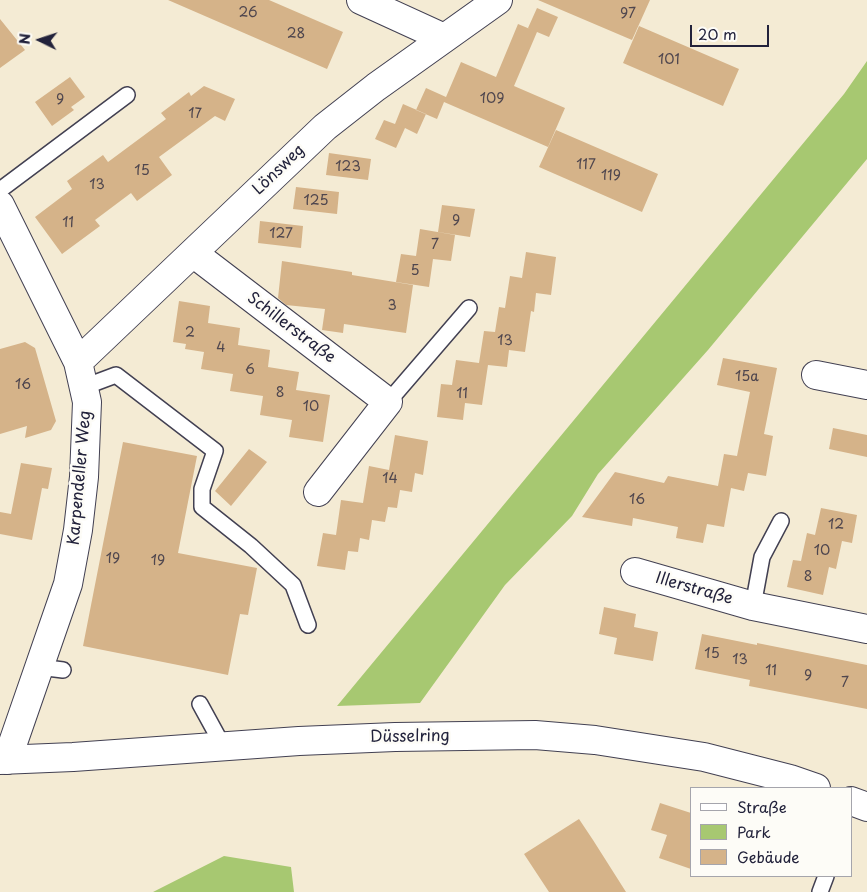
<!DOCTYPE html>
<meta charset="utf-8">
<style>
body{margin:0}
#map{position:relative;width:867px;height:892px;overflow:hidden;background:#f4ebd4;font-family:"Playpen Sans",sans-serif}
canvas{display:block}
.legend{position:absolute;left:690px;top:787px;width:162px;height:90px;box-sizing:border-box;background:#fdfcf7;border:1px solid #a5a5ac;margin:0;padding:6px 9px;list-style:none;font-size:15px;color:#22223b}
.legend li{display:flex;align-items:center;gap:10px;height:25px}
.legend b{width:25px;border:1px solid #a5a5ac}
.north{position:absolute;left:15px;top:15px;width:50px;height:50px;-webkit-text-stroke:4px #fdfcf7;paint-order:stroke;rotate:274deg;font-size:14px;font-weight:700;line-height:20px;text-align:center;color:#22223b}
.north::after{content:'';display:block;margin:auto;width:18px;height:22px;background:#22223b;clip-path:polygon(50% 0,100% 100%,50% 72%,0 100%)}
.scale{position:absolute;left:690px;top:25px;width:79px;height:22px;box-sizing:border-box;border:2px solid #22223b;border-top:0;padding-left:6px;font-size:15px;line-height:18px;white-space:nowrap;color:#22223b;-webkit-text-stroke:4px #fdfcf7;paint-order:stroke}
</style>
<div id="map">
<canvas width="867" height="892"></canvas>
<ul class="legend">
<li><b style="height:6px;background:#fff"></b>Straße</li>
<li><b style="height:14px;background:#a7c871"></b>Park</li>
<li><b style="height:14px;background:#d5b389"></b>Gebäude</li>
</ul>
<div class="north">N</div>
<div class="scale">20 m</div>
</div>
<script>
const ctx = document.querySelector('canvas').getContext('2d');
ctx.lineJoin = 'round';
function fillPath(path, color) { ctx.fillStyle = color; ctx.fill(path, 'evenodd'); }
const toPath = rows => new Path2D(rows.map(r => 'M' + r).join(''));
function trace(path, color, width, dash) { ctx.strokeStyle = color; ctx.lineWidth = width; ctx.lineCap = dash ? 'butt' : 'round'; ctx.setLineDash(dash || []); ctx.stroke(path); }
function write(font, color, halo, rows, align = 'center') {
  ctx.font = font + ' "Playpen Sans",sans-serif'; ctx.lineWidth = 5; ctx.setLineDash([]); ctx.textBaseline = 'middle'; ctx.strokeStyle = halo; ctx.fillStyle = color; for (const [text, x, y, turn = 0] of rows) {
    ctx.save(); ctx.translate(x, y); ctx.rotate((+turn || 0) * Math.PI / 180); ctx.textAlign = isNaN(turn) ? turn : align; if (halo) ctx.strokeText(text, 0, 0); ctx.fillText(text, 0, 0); ctx.restore();
  }
}
fillPath(toPath([
 [867,61,867,159,708,350,598,474,572,516,505,585,420,703,337,706,844,94],
 [224,856,291,867,294,892,153,892]
]), '#a7c871');
fillPath(toPath([
 [168,0,269,0,343,32,327,69],
 [538,0,650,0,632,40],
 [537,8,558,17,549,37,537,32,514,86,565,108,548,147,444,102,437,119,416,110,426,88,446,97,461,62,496,77,518,24,530,29,528,28],
 [0,19,25,50,0,68],
 [639,26,739,69,723,106,623,63],
 [70,77,85,97,71,107,74,110,52,126,35,102],
 [204,86,235,99,225,121,215,116,159,157,172,175,137,201,131,193,95,220,100,226,62,254,35,217,72,189,67,181,103,155,108,162,166,119,161,113,189,92,191,96],
 [403,104,426,114,417,134,405,128,396,148,375,139,384,120,395,124],
 [556,130,658,174,642,212,539,167],
 [329,153,371,159,368,180,326,175],
 [296,187,339,192,337,214,293,209],
 [442,205,475,209,470,237,438,232],
 [260,221,303,226,301,248,258,243],
 [420,229,455,235,451,261,433,259,429,287,396,282,401,254,416,256],
 [526,252,556,257,551,295,536,293,534,312,531,311,525,352,509,350,507,367,488,365,482,405,465,403,463,420,437,417,441,384,452,385,456,360,479,363,484,331,495,332,499,307,505,308,510,276,522,278],
 [282,261,352,272,352,275,413,285,406,333,344,324,343,333,322,330,325,309,286,305,278,298],
 [179,301,210,306,208,323,240,328,238,345,270,350,268,367,299,372,296,390,330,395,323,442,289,437,292,420,260,415,263,396,230,391,233,374,201,369,204,352,185,349,186,344,173,342],
 [25,342,35,348,56,421,51,430,25,438,27,426,0,434,0,349],
 [723,358,777,368,764,434,773,436,766,476,748,473,744,491,731,488,724,527,707,524,703,543,676,538,678,527,633,518,632,526,582,517,615,472,664,483,668,476,718,486,724,454,737,456,750,392,717,385],
 [833,428,867,435,867,457,829,449],
 [395,435,428,441,423,475,415,473,412,492,400,490,397,508,388,507,385,522,372,520,369,540,360,538,358,552,348,551,345,570,317,566,323,533,336,535,341,500,363,503,369,466,389,470],
 [123,442,197,456,178,553,257,568,248,615,240,614,228,675,83,646],
 [249,449,267,462,231,506,215,491],
 [21,463,52,468,48,489,42,488,32,540,0,534,0,512,11,514],
 [821,508,857,515,852,543,842,541,836,569,829,567,823,595,787,587,793,560,801,561,807,533,815,535],
 [604,607,636,614,634,627,658,632,653,661,614,654,617,638,599,634],
 [702,634,757,645,757,643,867,665,867,709,749,686,750,680,695,669],
 [660,803,691,813,691,869,659,858,667,835,651,830],
 [579,819,593,840,626,892,549,892,524,854]
]), '#d5b389');
const service = toPath([
 [0,190,127,95],
 [84,387,116,375,215,451,202,489,202,507,251,546,293,585,308,625],
 [388,402,469,308],
 [753,606,762,557,781,521],
 [39,667,63,670],
 [200,704,223,746],
 [820,892,826,876]
]);
const minor = toPath([
 [361,0,444,38],
 [0,205,78,362,87,402,84,477,78,530,68,584,7,760],
 [193,253,388,402,318,492],
 [78,362,325,127,376,87,498,0],
 [816,375,867,385],
 [635,572,753,606,867,629]
]);
const tertiary = toPath([
 [0,760,73,757,299,741,395,737,535,735,595,740,704,757,790,779,816,788],
 [851,801,867,807]
]);
trace(service, '#424052', 18);
trace(minor, '#424052', 30);
trace(tertiary, '#424052', 30);
trace(service, '#fff', 15);
trace(minor, '#fff', 28);
trace(tertiary, '#fff', 28);
write('14px', '#4f464e', null, [
 ["26",248,13],
 ["97",628,14],
 ["28",296,34],
 ["101",669,60],
 ["109",492,99],
 ["9",60,100],
 ["17",195,114],
 ["117",586,165],
 ["123",348,167],
 ["15",142,171],
 ["119",611,176],
 ["13",97,185],
 ["125",316,201],
 ["9",456,221],
 ["11",68,223],
 ["127",281,234],
 ["7",435,245],
 ["5",415,271],
 ["3",392,306],
 ["2",190,333],
 ["13",505,341],
 ["4",221,348],
 ["6",250,370],
 ["15a",747,377],
 ["16",23,385],
 ["8",280,393],
 ["11",462,394],
 ["10",311,407],
 ["14",390,479],
 ["16",637,500],
 ["12",836,525],
 ["10",822,551],
 ["19",113,559],
 ["19",158,561],
 ["8",808,577],
 ["15",712,654],
 ["13",740,660],
 ["11",771,671],
 ["9",808,676],
 ["7",845,683]
]);
write('16px', '#22223b', '#fdfcf7', [
 ["Lönsweg",279,170,-44],
 ["Schillerstraße",291,328,37],
 ["Karpendeller Weg",80,478,-85],
 ["Illerstraße",694,589,16],
 ["Düsselring",410,737,-1]
]);
</script>
